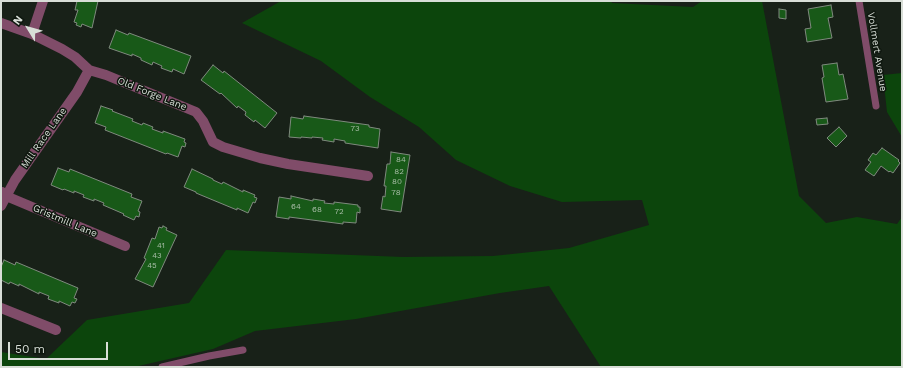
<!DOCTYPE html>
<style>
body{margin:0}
#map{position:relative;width:903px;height:368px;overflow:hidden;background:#182118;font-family:"Work Sans",sans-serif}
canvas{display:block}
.frame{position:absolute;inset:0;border:2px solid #d8ded7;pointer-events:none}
.north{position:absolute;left:8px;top:8px;width:40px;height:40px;-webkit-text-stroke:3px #0f180f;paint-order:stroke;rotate:307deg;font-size:11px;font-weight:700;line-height:16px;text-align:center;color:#d8ded7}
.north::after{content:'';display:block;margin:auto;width:14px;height:18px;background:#d8ded7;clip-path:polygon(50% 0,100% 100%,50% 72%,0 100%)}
.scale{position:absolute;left:8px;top:342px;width:100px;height:18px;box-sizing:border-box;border:2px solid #d8ded7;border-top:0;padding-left:5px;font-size:12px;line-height:14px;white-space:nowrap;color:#d8ded7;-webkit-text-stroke:3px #0f180f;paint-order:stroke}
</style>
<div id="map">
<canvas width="903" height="368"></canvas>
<div class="frame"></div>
<div class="north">N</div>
<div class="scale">50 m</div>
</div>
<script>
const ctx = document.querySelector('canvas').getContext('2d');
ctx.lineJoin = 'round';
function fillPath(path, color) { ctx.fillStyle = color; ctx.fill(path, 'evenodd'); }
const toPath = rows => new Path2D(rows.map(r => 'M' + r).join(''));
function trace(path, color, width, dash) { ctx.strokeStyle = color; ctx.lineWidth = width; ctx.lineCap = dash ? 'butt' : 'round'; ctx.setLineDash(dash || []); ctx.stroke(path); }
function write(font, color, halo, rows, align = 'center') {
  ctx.font = font + ' "Work Sans",sans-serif'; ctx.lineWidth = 3; ctx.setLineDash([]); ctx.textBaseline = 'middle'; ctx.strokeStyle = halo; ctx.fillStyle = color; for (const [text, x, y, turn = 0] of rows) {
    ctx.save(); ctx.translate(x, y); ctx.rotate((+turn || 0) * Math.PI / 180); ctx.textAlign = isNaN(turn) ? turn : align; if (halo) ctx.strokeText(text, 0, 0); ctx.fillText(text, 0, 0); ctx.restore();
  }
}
fillPath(toPath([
 [281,1,611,1,612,3,693,7,702,1,762,1,799,196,826,223,857,217,897,224,902,217,902,367,601,367,549,286,500,293,356,319,255,331,213,349,134,367,1,367,1,352,46,359,87,320,189,303,226,250,403,257,493,256,569,248,649,225,642,200,562,202,510,186,456,160,419,127,370,97,321,61,242,23],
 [902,73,902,137,887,112,883,75]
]), '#0c450c');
const building = toPath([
 [77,1,98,1,92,28,82,24,81,27,76,25,77,23,74,22,78,10,75,10,77,1],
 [831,5,833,17,828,18,832,38,807,42,805,29,811,28,808,9,831,5],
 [779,9,786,10,786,19,779,18,779,9],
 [116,30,128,35,129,33,191,56,184,74,173,69,172,72,161,68,162,66,153,62,152,65,141,60,141,58,132,54,132,56,109,48,116,30],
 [837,63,839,75,843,74,848,99,826,102,822,78,824,77,822,65,837,63],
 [213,65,223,73,224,71,277,113,265,128,255,120,254,122,245,115,246,112,238,106,237,108,221,93,220,94,201,80,213,65],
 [101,106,113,110,112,111,133,119,132,121,142,125,143,123,153,127,152,129,163,133,163,131,185,139,184,142,186,143,185,147,182,146,178,157,167,153,166,154,105,130,106,127,95,123,101,106],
 [304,116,369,125,369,127,380,129,378,148,345,143,345,141,334,139,334,142,322,140,323,138,312,137,312,138,301,137,301,138,289,137,291,117,303,119,304,116],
 [827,118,828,124,817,125,816,119,827,118],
 [839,127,847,136,836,147,827,138,839,127],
 [882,148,899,160,898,161,900,163,893,173,890,171,889,172,881,166,874,176,865,170,871,162,868,160,873,153,876,155,882,148],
 [391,152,410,155,401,212,381,209,383,196,385,197,386,186,384,186,387,164,390,164,391,152],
 [58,168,69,172,70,169,132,194,131,197,142,201,138,211,140,212,139,217,136,216,134,220,123,215,124,214,103,205,104,203,94,199,94,201,83,197,84,195,74,191,74,193,64,189,63,190,51,185,58,168],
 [192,169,213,179,213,180,222,184,223,182,243,192,243,190,255,195,254,197,257,198,255,203,253,202,248,213,237,208,237,210,196,193,196,192,184,187,192,169],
 [291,196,313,201,313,199,325,201,324,203,334,204,334,202,358,205,358,207,360,207,360,213,357,212,356,223,343,222,343,224,289,217,289,219,276,217,279,197,291,199,291,196],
 [163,226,167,228,166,230,177,235,153,287,135,279,146,259,144,258,152,238,155,239,159,227,162,228,163,226],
 [4,260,15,265,16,262,78,288,74,298,77,299,75,303,72,302,70,306,59,301,59,303,48,299,49,296,39,292,39,294,19,284,19,286,10,282,9,284,1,280,1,267,4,260]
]);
fillPath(building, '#185918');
trace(building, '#7f8a7e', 1);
trace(toPath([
 [859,1,876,106],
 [162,367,209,356,243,350]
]), '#804c69', 7);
trace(toPath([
 [1,23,32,34,62,49,75,57,89,70,106,75,196,112,203,121,213,142,223,147,260,158,288,164,368,176],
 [32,34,43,1],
 [2,192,6,196,125,246],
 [1,206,15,180,77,92,89,70],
 [1,308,56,330]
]), '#804c69', 10);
write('8px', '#a8bda7', null, [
 ["73",355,129],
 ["84",401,160],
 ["82",399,172],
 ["80",397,182],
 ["78",396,193],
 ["64",296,207],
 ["68",317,210],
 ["72",339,212],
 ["41",161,246],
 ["43",157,256],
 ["45",152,266]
]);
write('10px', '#d8ded7', '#0f180f', [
 ["Vollmert Avenue",877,52,81],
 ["Old Forge Lane",152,94,22],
 ["Mill Race Lane",44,138,-55],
 ["Gristmill Lane",65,221,23]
]);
</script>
